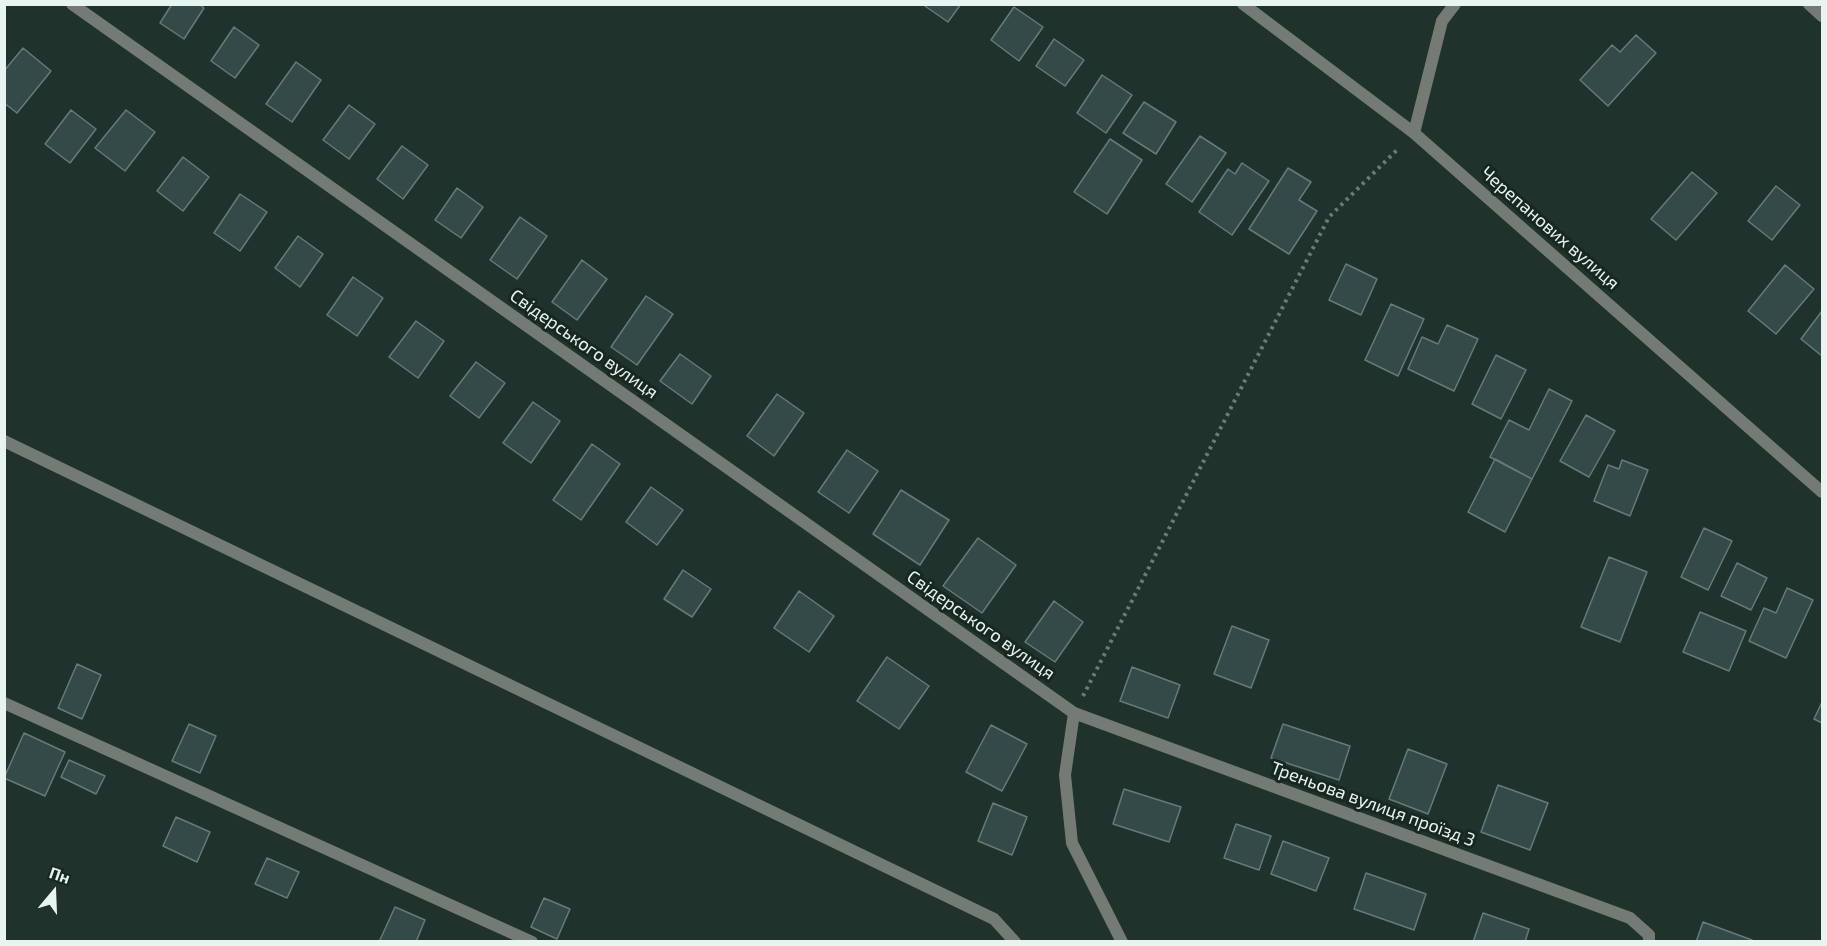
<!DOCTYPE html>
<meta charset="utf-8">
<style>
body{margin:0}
#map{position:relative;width:1827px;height:946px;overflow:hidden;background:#1f322b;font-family:"Exo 2",sans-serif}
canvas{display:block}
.frame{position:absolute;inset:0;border:6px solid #e8f4ef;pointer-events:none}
.north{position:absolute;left:24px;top:862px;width:60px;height:60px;-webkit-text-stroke:4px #162821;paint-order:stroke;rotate:19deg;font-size:16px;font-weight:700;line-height:24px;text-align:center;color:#e8f4ef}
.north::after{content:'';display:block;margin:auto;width:21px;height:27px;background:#e8f4ef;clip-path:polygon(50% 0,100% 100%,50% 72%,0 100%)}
</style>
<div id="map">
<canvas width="1827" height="946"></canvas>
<div class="frame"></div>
<div class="north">Пн</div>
</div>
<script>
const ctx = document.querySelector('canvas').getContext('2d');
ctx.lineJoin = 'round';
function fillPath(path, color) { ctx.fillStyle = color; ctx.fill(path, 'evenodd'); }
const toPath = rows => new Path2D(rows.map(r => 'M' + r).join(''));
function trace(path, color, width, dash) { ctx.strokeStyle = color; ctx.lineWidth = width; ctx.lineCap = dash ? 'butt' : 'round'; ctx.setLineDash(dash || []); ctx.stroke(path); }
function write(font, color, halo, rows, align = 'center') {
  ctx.font = font + ' "Exo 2",sans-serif'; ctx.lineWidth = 6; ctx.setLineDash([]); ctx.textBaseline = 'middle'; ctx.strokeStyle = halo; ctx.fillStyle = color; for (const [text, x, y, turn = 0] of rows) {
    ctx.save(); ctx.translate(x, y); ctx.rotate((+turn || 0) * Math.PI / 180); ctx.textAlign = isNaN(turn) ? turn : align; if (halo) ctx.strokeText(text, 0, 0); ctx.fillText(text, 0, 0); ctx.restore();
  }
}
const building = toPath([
 [172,4,199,4,204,8,184,39,160,23,172,4],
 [922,4,961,4,948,22,922,4],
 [1014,7,1043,27,1019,61,991,40,1014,7],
 [234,27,259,45,235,78,211,61,234,27],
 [1636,35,1656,53,1608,106,1580,80,1612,45,1620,52,1636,35],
 [1054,39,1084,60,1065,86,1036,66,1054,39],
 [23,48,51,71,17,113,4,103,4,71,23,48],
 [296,62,321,80,292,122,266,104,296,62],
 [1102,75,1132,95,1106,133,1077,113,1102,75],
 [1144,102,1176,122,1156,154,1123,133,1144,102],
 [349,105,375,124,349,159,323,140,349,105],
 [71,110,96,129,70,163,45,144,71,110],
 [126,110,155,132,125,171,95,148,126,110],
 [1200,136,1226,153,1192,202,1166,184,1200,136],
 [1110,139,1142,160,1107,214,1074,192,1110,139],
 [402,146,428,165,403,199,377,179,402,146],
 [183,157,209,177,183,211,157,191,183,157],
 [1242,163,1269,181,1232,235,1199,212,1228,169,1235,174,1242,163],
 [1288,168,1311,182,1299,200,1317,211,1289,254,1249,229,1288,168],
 [1692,172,1717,193,1676,240,1651,219,1692,172],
 [1776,186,1800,205,1772,240,1748,221,1776,186],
 [457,188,483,207,461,238,435,220,457,188],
 [240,194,267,212,240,251,214,233,240,194],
 [520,217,547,236,517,279,490,260,520,217],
 [298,236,323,254,300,287,275,268,298,236],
 [582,260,607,279,577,320,552,302,582,260],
 [1346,264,1377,279,1361,315,1329,300,1346,264],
 [1785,265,1814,289,1776,334,1748,311,1785,265],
 [353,277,383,298,357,336,327,315,353,277],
 [646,296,673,314,637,365,611,347,646,296],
 [1391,304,1424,319,1398,376,1365,360,1391,304],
 [1822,311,1822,356,1801,339,1822,311],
 [416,321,444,341,418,378,389,357,416,321],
 [1447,325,1478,339,1454,391,1408,369,1422,337,1438,344,1447,325],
 [680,354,711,376,692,404,660,381,680,354],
 [1496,355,1526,370,1501,419,1472,404,1496,355],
 [476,362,505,383,479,418,450,396,476,362],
 [1549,389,1572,401,1532,479,1490,457,1509,420,1529,430,1549,389],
 [777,394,804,413,774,456,747,436,777,394],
 [533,402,560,421,531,463,503,443,533,402],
 [1586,415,1615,431,1589,477,1560,461,1586,415],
 [592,444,620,464,581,520,553,500,592,444],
 [847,450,878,471,849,513,818,492,847,450],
 [1495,459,1532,479,1505,532,1468,512,1495,459],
 [1622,460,1648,470,1630,516,1594,501,1608,465,1619,469,1622,460],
 [651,487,683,510,657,545,626,522,651,487],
 [901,490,949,520,920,565,873,534,901,490],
 [1704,528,1732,541,1708,590,1681,577,1704,528],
 [978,538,1016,565,982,613,943,586,978,538],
 [1609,557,1647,572,1620,642,1581,627,1609,557],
 [1737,563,1767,578,1751,610,1721,596,1737,563],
 [683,570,711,589,692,617,664,599,683,570],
 [1787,588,1813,600,1786,658,1749,641,1764,608,1776,613,1787,588],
 [799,591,834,616,809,652,774,628,799,591],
 [1054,601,1083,622,1055,662,1025,642,1054,601],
 [1700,612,1746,631,1729,671,1683,652,1700,612],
 [1232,626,1269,640,1251,688,1214,674,1232,626],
 [887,657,929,686,899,729,857,701,887,657],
 [77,664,101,675,82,719,58,708,77,664],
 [1132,667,1180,685,1168,718,1120,701,1132,667],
 [1822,702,1822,723,1814,719,1822,702],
 [189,724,216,736,200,773,172,761,189,724],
 [1283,724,1350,746,1339,780,1271,758,1283,724],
 [991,725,1027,744,1002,791,966,772,991,725],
 [24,733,65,752,45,796,4,778,24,733],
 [1408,749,1447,764,1428,814,1389,799,1408,749],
 [69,760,105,776,96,794,61,777,69,760],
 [1498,785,1548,803,1530,850,1481,832,1498,785],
 [1124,789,1181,807,1169,842,1113,824,1124,789],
 [993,803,1027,817,1012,855,978,841,993,803],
 [176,817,210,832,197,862,163,846,176,817],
 [1236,824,1271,836,1259,870,1224,858,1236,824],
 [1283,841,1329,858,1316,891,1271,874,1283,841],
 [267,858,299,872,287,898,255,884,267,858],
 [1366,873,1426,894,1414,930,1354,909,1366,873],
 [544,898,570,909,557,939,531,927,544,898],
 [395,907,425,920,416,942,379,942,395,907],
 [1483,913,1529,929,1525,942,1473,942,1483,913],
 [1703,922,1752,940,1751,942,1696,942,1703,922]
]);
fillPath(building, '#344a48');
trace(building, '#647c79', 1.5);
trace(toPath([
 [1083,696,1329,217,1399,148]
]), '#6b7c75', 4, [3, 4.5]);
trace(toPath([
 [4,441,994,919,1015,942]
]), '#747b74', 12);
trace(toPath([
 [72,4,1074,713,1630,918,1649,935,1649,942],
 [1243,4,1414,133,1822,492],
 [1809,4,1822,16],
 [1414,133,1442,21,1455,4],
 [4,703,532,942],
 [1074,713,1065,775,1072,843,1122,942]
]), '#747b74', 12);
write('18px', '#e8f4ef', '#162821', [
 ["Черепанових вулиця",1550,228,41],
 ["Свiдерського вулиця",584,344,35],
 ["Свiдерського вулиця",981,625,35],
 ["Треньова вулиця проїзд 3",1373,804,20]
]);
</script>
